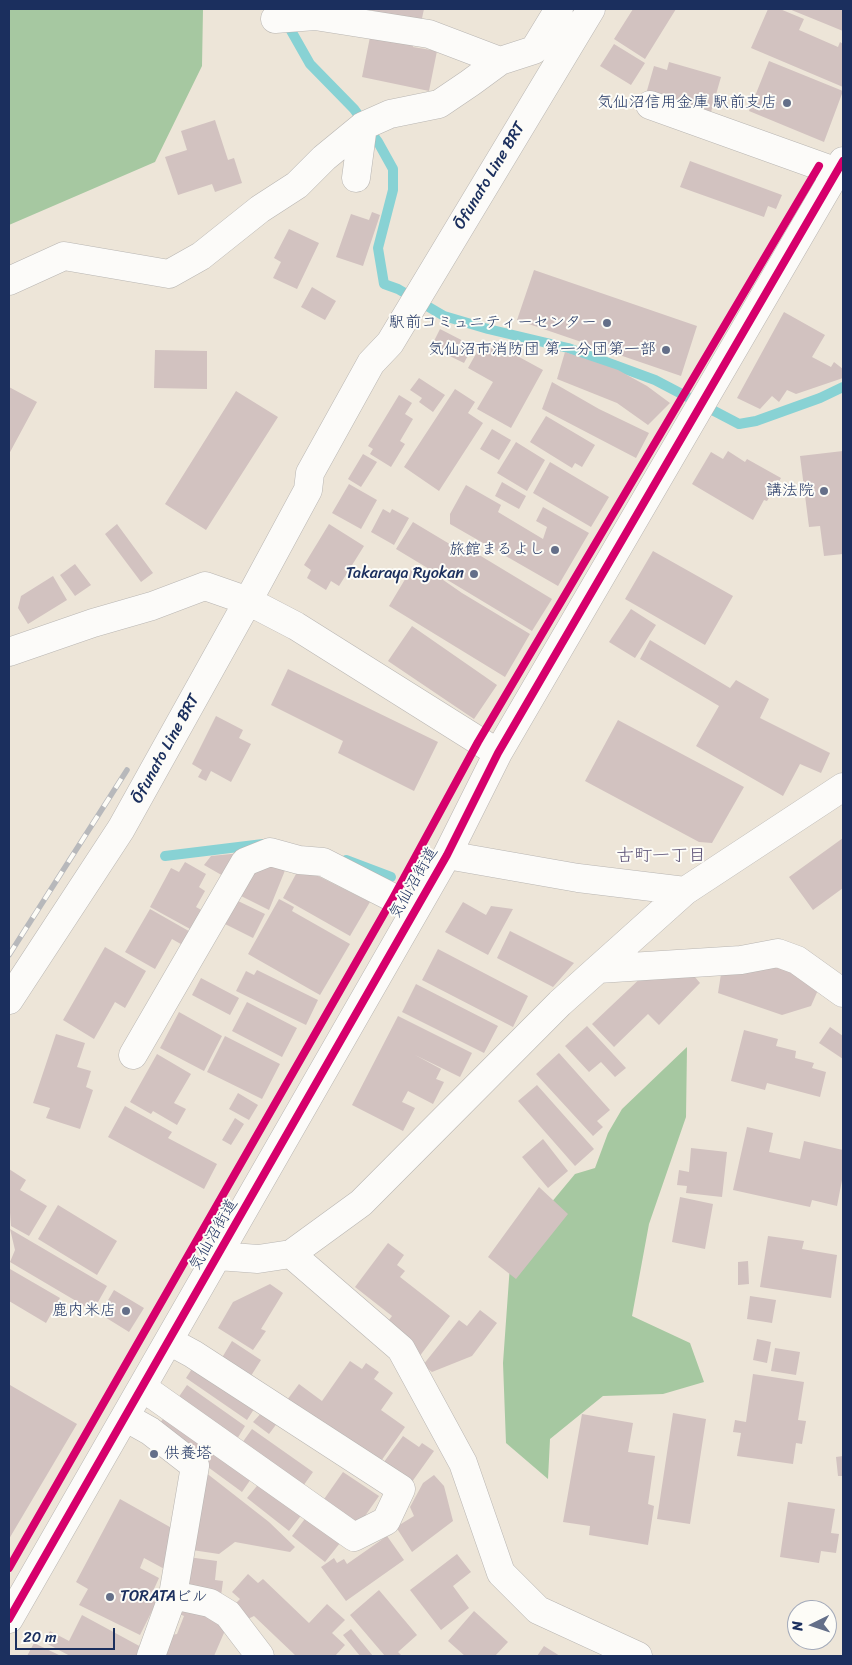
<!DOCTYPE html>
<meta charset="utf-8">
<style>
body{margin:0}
#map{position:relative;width:852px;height:1665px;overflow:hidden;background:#ede5d8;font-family:Sriracha,sans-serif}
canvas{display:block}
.frame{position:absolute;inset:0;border:10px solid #1b2f5e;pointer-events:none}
.north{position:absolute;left:787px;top:1600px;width:50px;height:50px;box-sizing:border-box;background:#fdfcf7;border:1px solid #a3aaba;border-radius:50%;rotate:266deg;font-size:14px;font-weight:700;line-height:20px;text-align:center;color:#1b2f5e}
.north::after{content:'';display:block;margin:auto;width:18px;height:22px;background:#646f89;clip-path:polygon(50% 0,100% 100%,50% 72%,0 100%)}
.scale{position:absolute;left:15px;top:1628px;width:100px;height:22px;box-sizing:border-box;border:2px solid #1b2f5e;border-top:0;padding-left:6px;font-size:15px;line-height:18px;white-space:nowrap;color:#1b2f5e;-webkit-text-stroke:4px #fdfcf7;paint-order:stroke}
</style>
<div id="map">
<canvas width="852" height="1665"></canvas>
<div class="frame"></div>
<div class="north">N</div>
<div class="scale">20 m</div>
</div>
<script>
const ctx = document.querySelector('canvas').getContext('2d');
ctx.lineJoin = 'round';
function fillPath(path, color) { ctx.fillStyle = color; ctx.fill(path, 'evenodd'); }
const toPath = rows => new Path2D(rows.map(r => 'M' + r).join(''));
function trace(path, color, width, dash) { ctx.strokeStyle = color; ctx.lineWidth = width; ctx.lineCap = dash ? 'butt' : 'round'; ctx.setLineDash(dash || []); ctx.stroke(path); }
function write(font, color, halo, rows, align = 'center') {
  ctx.font = font + ' Sriracha,"Klee One",sans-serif'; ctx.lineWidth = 4; ctx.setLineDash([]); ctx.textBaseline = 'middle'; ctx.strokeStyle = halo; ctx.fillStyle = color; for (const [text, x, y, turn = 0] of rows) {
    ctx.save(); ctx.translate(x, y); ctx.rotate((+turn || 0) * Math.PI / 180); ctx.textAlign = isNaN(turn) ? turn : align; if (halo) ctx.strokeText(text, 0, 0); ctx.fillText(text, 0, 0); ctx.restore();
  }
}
fillPath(toPath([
 [9,9,203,9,202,66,155,162,9,225],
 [687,1047,686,1117,649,1224,632,1316,690,1343,704,1382,663,1394,603,1396,550,1439,548,1479,506,1443,503,1363,511,1251,575,1174,595,1168,608,1133,622,1109]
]), '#a6c8a1');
trace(toPath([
 [285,20,310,64,354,109,378,142,393,169,393,190,378,248,384,284,398,289,444,316,488,329,568,348,655,380,739,424,756,421,820,398,843,387],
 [165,856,263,844],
 [346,860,391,877]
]), '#88d2d4', 10);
fillPath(toPath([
 [366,9,424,9,421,23],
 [633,9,676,9,645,59,614,39],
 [768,9,780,9,804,19,799,30,838,47,840,42,843,44,843,87,751,48],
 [789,9,843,9,843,31],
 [371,32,414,41,413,47,437,51,429,91,362,77],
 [614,44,645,63,631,85,600,66],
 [769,61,843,91,824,142,749,111],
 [669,62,721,77,711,112,646,94,654,66,667,70],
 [215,120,228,160,234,158,242,183,215,192,212,184,178,195,165,157,187,150,181,131],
 [690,161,782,195,776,209,768,206,764,217,680,187],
 [372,212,380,215,363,266,336,257,351,214,369,220],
 [289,229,319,243,297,289,273,278,281,262,274,258],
 [534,270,697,326,681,376,517,320],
 [312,287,336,301,325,320,301,307],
 [784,312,825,335,812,357,831,367,834,362,843,369,843,378,796,394,787,390,779,402,772,396,760,409,737,398],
 [440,329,473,346,464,363,431,347],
 [482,343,507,357,510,352,543,370,511,428,477,409,493,382,468,368],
 [155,350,207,351,207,389,154,388],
 [565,352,618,370,647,386,670,403,648,425,617,403,557,379],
 [419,378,445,395,433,412,419,402,422,398,410,390],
 [552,382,599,409,649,433,636,458,542,409],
 [9,387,37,402,9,454],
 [455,389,475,402,468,413,483,423,439,491,404,467],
 [236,391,278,417,206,530,165,504],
 [399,395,412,403,405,414,413,419,400,441,405,444,391,467,370,454,373,449,368,446],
 [546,416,595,445,582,467,575,463,572,468,530,442],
 [492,429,511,440,499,460,480,449],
 [516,442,545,460,527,491,497,473],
 [728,451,745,462,747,459,781,478,767,501,764,500,753,520,692,484,711,452,723,459],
 [843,451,843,554,824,556,820,526,809,527,800,456],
 [363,454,377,462,361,487,348,479],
 [550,462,609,497,591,527,533,493],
 [502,482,526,496,519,509,495,496],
 [349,484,377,500,361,529,332,513],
 [466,485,501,505,498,512,543,539,547,527,536,521,543,507,589,533,558,586,450,524,450,514],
 [383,509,390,513,392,509,409,518,394,545,371,532],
 [413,522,458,549,461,544,552,599,532,631,396,549],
 [117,524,153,573,141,582,105,534],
 [329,524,364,546,339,586,331,581,326,590,307,578,311,570,304,565],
 [653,551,733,596,705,645,625,599],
 [75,564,91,585,75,596,60,575],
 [413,566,435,578,436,575,462,593,530,634,505,677,389,606],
 [53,576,67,600,28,624,18,608,21,596],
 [631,609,656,625,635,658,609,642],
 [412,626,497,685,474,719,388,661],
 [650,640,730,688,736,680,769,699,760,718,830,753,821,773,800,764,783,796,696,746,719,706,640,659],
 [288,669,438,742,414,791,338,753,343,741,271,705],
 [216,716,243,730,239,738,251,744,231,782,211,771,206,781,198,777,202,770,192,764],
 [618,720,744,787,712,843,699,842,585,781],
 [843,838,843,888,813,910,789,877],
 [241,853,225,877,204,865,211,856],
 [185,862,206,874,199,887,205,891,196,907,203,911,192,930,150,907,171,868,179,872],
 [275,865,286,868,269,910,239,895,253,870],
 [296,874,316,875,370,902,350,936,283,898],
 [279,899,294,907,292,911,350,944,320,995,248,954],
 [236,900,265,914,253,938,225,924],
 [463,902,486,915,491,906,513,909,488,955,445,932],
 [150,909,194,934,186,947,172,939,155,969,125,952],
 [510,931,574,963,553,987,497,958],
 [105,947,146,971,125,1008,115,1002,94,1039,63,1020],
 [438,949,528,996,513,1027,422,980],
 [764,961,811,977,809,986,818,990,811,1006,782,1015,718,993,721,974],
 [257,970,318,1000,306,1025,236,991,246,971,254,975],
 [689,970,700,983,659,1025,648,1014,614,1047,592,1024,647,972],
 [201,978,239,998,230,1015,192,995],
 [416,984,498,1026,484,1053,402,1012],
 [247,1002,297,1028,282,1057,232,1031],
 [179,1012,222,1036,204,1071,160,1048],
 [398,1016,472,1053,460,1077,415,1055,441,1069,436,1079,444,1082,433,1104,408,1091,402,1102,415,1108,403,1131,352,1105],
 [587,1026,626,1068,615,1077,601,1062,589,1072,565,1046],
 [830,1027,843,1036,843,1059,819,1043],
 [744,1030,778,1039,776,1046,796,1051,795,1058,814,1063,812,1068,826,1072,820,1097,767,1083,765,1090,731,1081],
 [56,1034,85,1043,77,1067,91,1071,86,1087,93,1090,80,1129,46,1118,50,1108,33,1103],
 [225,1036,280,1064,262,1099,207,1072],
 [559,1053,610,1110,597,1121,603,1127,593,1136,536,1074],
 [157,1054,191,1074,174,1103,186,1109,177,1125,153,1111,151,1114,130,1102],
 [537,1085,594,1149,575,1166,518,1101],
 [238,1093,258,1105,249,1120,229,1109],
 [125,1106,172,1132,168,1138,217,1164,204,1189,108,1137],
 [235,1118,244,1124,231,1145,222,1140],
 [747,1127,773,1133,769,1152,800,1159,804,1141,843,1150,843,1175,837,1206,812,1200,810,1207,733,1190],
 [543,1139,568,1171,548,1188,522,1157],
 [691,1148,727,1152,722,1197,686,1193,687,1186,677,1185,679,1170,689,1172],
 [9,1169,26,1180,20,1190,47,1206,29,1236,11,1226,9,1199],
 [539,1187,568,1214,516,1279,488,1257],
 [680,1197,713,1204,705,1249,672,1242],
 [58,1205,117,1241,97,1275,38,1239],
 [10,1229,107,1286,93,1311,10,1262,15,1250],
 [768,1236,804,1241,802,1249,837,1255,831,1298,760,1287],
 [388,1243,404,1255,397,1265,405,1271,400,1277,450,1316,419,1357,386,1324,392,1316,355,1287],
 [748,1261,749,1284,738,1285,738,1262],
 [10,1269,60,1298,46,1323,9,1301],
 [270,1284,283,1293,261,1329,266,1331,253,1350,218,1328,233,1302],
 [114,1290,144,1308,129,1332,100,1314],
 [750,1296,776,1300,772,1323,747,1319],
 [480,1310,497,1323,472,1356,432,1372,423,1365,459,1320,467,1326],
 [757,1339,771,1342,767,1363,753,1360],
 [232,1341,261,1360,249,1379,220,1361],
 [775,1348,800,1352,796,1375,771,1371],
 [350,1361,362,1369,366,1363,379,1372,374,1379,393,1393,381,1410,405,1427,379,1464,287,1400,299,1384,322,1401],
 [195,1364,256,1406,247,1420,186,1378],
 [753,1374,804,1382,798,1420,806,1421,802,1444,796,1443,793,1464,737,1456,741,1433,733,1432,735,1420,746,1422],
 [10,1385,77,1424,9,1539,9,1387],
 [187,1385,245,1426,237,1439,178,1398],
 [264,1410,278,1422,269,1434,253,1422],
 [167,1413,253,1476,242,1492,156,1429],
 [673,1413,706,1419,690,1524,657,1519],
 [582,1414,633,1423,628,1452,655,1456,648,1504,654,1506,648,1545,589,1535,590,1526,563,1522],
 [252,1429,313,1472,301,1489,242,1443],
 [403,1436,419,1447,422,1443,434,1451,409,1486,381,1466],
 [843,1456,843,1476,838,1476,836,1457],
 [205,1472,269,1522,295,1547,290,1552,235,1542,219,1554,192,1550],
 [343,1472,379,1496,358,1526,322,1502],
 [434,1475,444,1486,453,1521,412,1552,396,1527,414,1516,410,1507,423,1483],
 [261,1481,303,1513,289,1531,247,1498],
 [120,1499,177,1531,170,1572,144,1558,140,1568,159,1578,154,1589,161,1593,140,1635,79,1605,88,1589,76,1582],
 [788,1502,835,1509,831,1533,839,1534,836,1553,821,1551,819,1563,780,1557],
 [307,1516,340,1543,325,1562,292,1536],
 [387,1536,404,1560,346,1601,321,1567,334,1558,337,1563,344,1559,347,1564],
 [457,1554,471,1572,453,1586,469,1608,441,1630,410,1590],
 [188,1557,217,1561,215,1580,223,1581,221,1596,183,1591],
 [248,1574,258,1583,263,1579,309,1623,327,1604,345,1620,332,1633,345,1645,335,1656,296,1656,254,1616,248,1619,233,1606,240,1599,232,1592],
 [379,1590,417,1635,398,1652,402,1656,385,1656,350,1615],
 [179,1599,230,1619,214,1656,163,1656,171,1635,177,1634,184,1616,175,1612],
 [474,1611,508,1642,495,1656,465,1656,448,1641],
 [82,1615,143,1648,138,1656,70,1656,44,1642,50,1631,69,1641],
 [351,1629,373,1656,360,1656,343,1635],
 [34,1643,61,1656,27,1656],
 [544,1646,560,1656,537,1656]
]), '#d2c2c0');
const minor = toPath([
 [275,19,315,16,429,34,500,61],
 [650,105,837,172],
 [356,178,363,126],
 [9,281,64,256,169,274,201,256,260,209,297,185,324,158,363,126,390,114,439,104,470,83,500,61,534,50,559,9],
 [9,652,93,623,152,606,205,586,248,601,296,626,498,753],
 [447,855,578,878,685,891,843,787],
 [598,969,741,960,778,953,797,960,843,993],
 [9,1000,121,829,248,601,308,490,310,473,371,363,390,343,591,9],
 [133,1055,245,862,270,852,299,860,323,862,415,909],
 [291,1254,401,1349,463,1463,501,1573,538,1610,638,1656],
 [218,1256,258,1259,291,1254,361,1203,560,1003,685,891],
 [142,1387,354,1537,386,1521,401,1489,193,1354,169,1341],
 [125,1417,150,1431,195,1466,173,1595,151,1656],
 [173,1595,210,1603,228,1614,260,1656],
 [9,1619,447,855,498,753,843,161]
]);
trace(minor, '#b8b5b2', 29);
trace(minor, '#fcfbf9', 28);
const rail = toPath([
 [9,955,127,770]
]);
trace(rail, '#b7b8bb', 5.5);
trace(rail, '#fdfcf7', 4, [11]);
trace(toPath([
 [9,1568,393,898,478,742,819,166],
 [9,1619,447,855,498,753,843,161]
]), '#d6006c', 8);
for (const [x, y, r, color] of [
 [787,103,5,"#646f89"],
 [607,323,5,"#646f89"],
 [666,350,5,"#646f89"],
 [824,491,5,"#646f89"],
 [555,550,5,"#646f89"],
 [474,574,5,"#646f89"],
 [126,1311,5,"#646f89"],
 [154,1454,5,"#646f89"],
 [110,1597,5,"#646f89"]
]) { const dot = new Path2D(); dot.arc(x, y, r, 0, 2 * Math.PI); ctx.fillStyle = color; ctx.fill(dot); trace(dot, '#fdfcf7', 2); }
write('16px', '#1b2f5e', '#fdfcf7', [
 ["気仙沼信用金庫 駅前支店",777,103],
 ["駅前コミュニティーセンター",597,323],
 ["気仙沼市消防団 第一分団第一部",656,350],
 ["講法院",814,491],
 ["旅館まるよし",545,550],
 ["Takaraya Ryokan",464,574],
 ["鹿内米店",116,1311],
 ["供養塔",164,1454,"left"],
 ["TORATAビル",120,1597,"left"]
], 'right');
write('16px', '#1b2f5e', '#fdfcf7', [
 ["Ōfunato Line BRT",490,176,-59],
 ["Ōfunato Line BRT",166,749,-61],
 ["気仙沼街道",414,883,-60],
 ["気仙沼街道",214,1235,-60]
]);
write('18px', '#5b5176', '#fdfcf7', [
 ["古町一丁目",661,856]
]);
</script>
